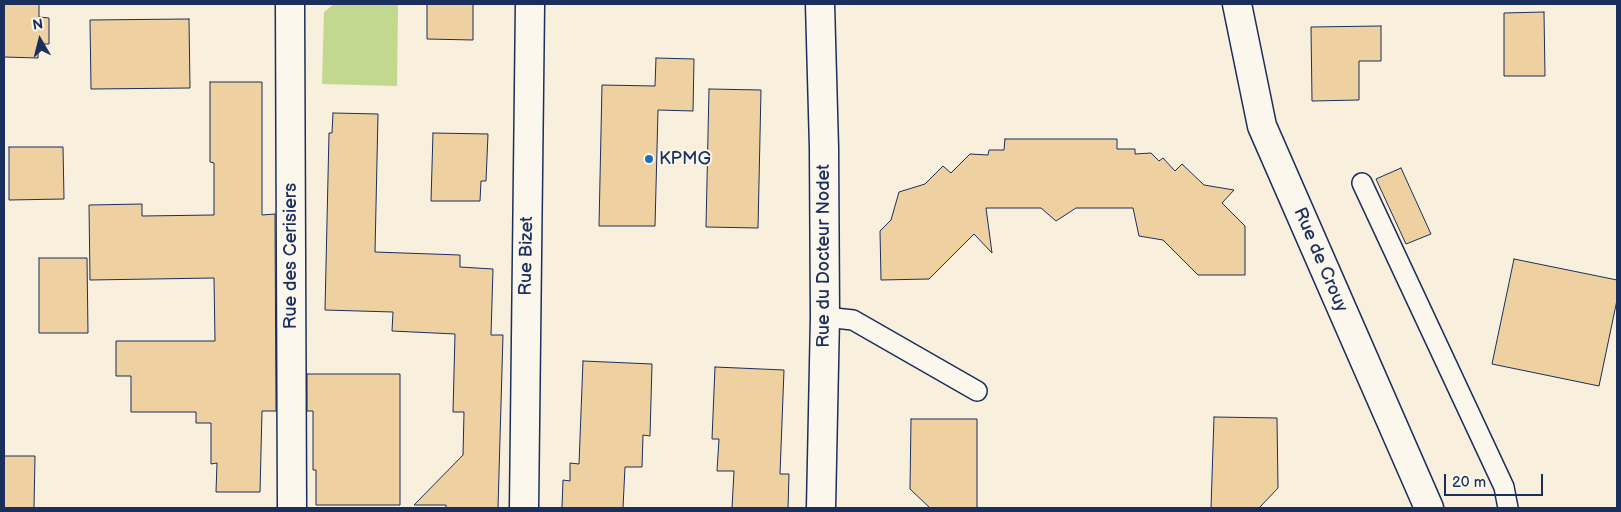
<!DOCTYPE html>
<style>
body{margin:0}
#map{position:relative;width:1621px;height:512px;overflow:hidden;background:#f8efdd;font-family:"Balsamiq Sans",sans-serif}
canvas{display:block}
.frame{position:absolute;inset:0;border:5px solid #1b2f5e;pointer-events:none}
.north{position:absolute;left:15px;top:15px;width:50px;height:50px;-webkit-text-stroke:4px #fbf7ec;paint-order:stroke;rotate:352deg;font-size:14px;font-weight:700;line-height:20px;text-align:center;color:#1b2f5e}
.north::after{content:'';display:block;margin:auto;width:18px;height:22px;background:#1b2f5e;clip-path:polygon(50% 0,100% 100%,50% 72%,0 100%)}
.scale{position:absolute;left:1444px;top:474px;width:99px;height:22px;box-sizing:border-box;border:2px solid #1b2f5e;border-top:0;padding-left:6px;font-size:15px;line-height:18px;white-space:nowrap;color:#1b2f5e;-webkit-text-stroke:4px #fbf7ec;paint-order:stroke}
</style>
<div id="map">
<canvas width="1621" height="512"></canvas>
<div class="frame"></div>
<div class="north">N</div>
<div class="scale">20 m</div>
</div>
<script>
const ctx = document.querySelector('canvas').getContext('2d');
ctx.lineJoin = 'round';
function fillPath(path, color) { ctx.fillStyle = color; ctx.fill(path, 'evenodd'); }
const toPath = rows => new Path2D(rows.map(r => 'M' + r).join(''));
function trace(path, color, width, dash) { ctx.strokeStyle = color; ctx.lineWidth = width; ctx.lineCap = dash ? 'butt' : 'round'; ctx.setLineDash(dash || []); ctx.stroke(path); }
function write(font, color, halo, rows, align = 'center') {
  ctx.font = font + ' "Balsamiq Sans",sans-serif'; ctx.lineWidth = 4; ctx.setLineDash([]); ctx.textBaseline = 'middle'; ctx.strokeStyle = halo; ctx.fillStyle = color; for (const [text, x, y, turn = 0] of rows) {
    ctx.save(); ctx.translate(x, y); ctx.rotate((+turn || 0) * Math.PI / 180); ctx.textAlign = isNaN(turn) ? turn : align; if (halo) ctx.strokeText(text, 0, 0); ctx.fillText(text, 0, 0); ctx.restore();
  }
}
fillPath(toPath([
 [334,4,398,4,397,86,322,84,324,12]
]), '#c1d88e');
const building = toPath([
 [4,4,39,4,39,17,49,18,49,44,38,44,38,58,4,57,4,4],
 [427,4,473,4,473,40,427,39,427,4],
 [1544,12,1545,76,1504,76,1504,13,1544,12],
 [189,19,190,88,91,89,90,20,189,19],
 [1381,26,1381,61,1359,61,1359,100,1312,101,1311,27,1381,26],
 [656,58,694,59,693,111,658,110,655,226,599,226,602,85,655,86,656,58],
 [210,82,262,82,262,215,275,214,276,411,262,411,260,492,216,492,217,463,211,464,211,423,196,423,196,412,131,412,131,376,116,376,116,341,215,341,214,278,90,280,89,205,142,204,142,216,214,215,214,163,210,162,210,82],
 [709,89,761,90,758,228,706,227,709,89],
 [333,113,378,114,375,252,460,255,460,267,493,269,491,335,503,335,498,508,446,508,446,505,414,505,463,455,464,412,453,412,455,334,392,331,393,312,325,310,329,133,332,133,333,113],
 [433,133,488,134,486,181,481,181,480,201,431,201,433,133],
 [1005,139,1117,139,1117,149,1135,149,1135,154,1151,153,1159,161,1163,158,1175,171,1182,164,1204,185,1234,190,1222,203,1245,226,1245,275,1198,275,1163,240,1139,236,1133,208,1076,208,1056,221,1041,208,986,208,992,253,974,234,929,279,881,280,880,231,891,220,899,192,925,184,943,166,951,173,970,154,988,155,989,150,1004,150,1005,139],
 [9,147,63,147,64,199,9,200,9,147],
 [1401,168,1431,234,1406,244,1376,179,1401,168],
 [39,258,87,258,88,333,39,333,39,258],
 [1514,259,1617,280,1617,300,1599,386,1492,364,1514,259],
 [583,361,652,364,650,436,643,435,642,467,625,467,623,508,562,508,563,480,570,481,570,463,579,464,583,361],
 [715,367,784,370,780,474,789,474,788,508,732,508,734,471,717,471,719,439,712,439,715,367],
 [307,374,400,374,400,505,316,505,316,470,313,470,313,411,307,411,307,374],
 [1214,417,1277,418,1278,488,1259,508,1211,508,1214,417],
 [911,419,977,419,977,508,930,508,910,489,911,419],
 [4,456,35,456,34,508,4,508,4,456]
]);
fillPath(building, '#eed0a1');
trace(building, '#1b2f5e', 1);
const service = toPath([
 [1362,183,1504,487,1508,508],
 [825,317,853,320,977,391]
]);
const minor = toPath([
 [290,4,292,508],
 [820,4,824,148,825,317,821,508],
 [1237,4,1262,126,1429,508],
 [524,508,530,4]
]);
trace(service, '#1b2f5e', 22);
trace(minor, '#1b2f5e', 31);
trace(service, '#fbf7ec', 19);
trace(minor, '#fbf7ec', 28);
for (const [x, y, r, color] of [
 [649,159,5,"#1f6fb2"]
]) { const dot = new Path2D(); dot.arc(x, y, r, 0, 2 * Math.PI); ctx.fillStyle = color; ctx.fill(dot); trace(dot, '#fbf7ec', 2); }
write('18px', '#1b2f5e', '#fbf7ec', [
 ["KPMG",659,159]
], 'left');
write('18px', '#1b2f5e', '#fbf7ec', [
 ["Rue des Cerisiers",291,256,-90],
 ["Rue Bizet",527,256,-89],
 ["Rue du Docteur Nodet",824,256,-90],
 ["Rue de Crouy",1320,260,67]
]);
</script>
